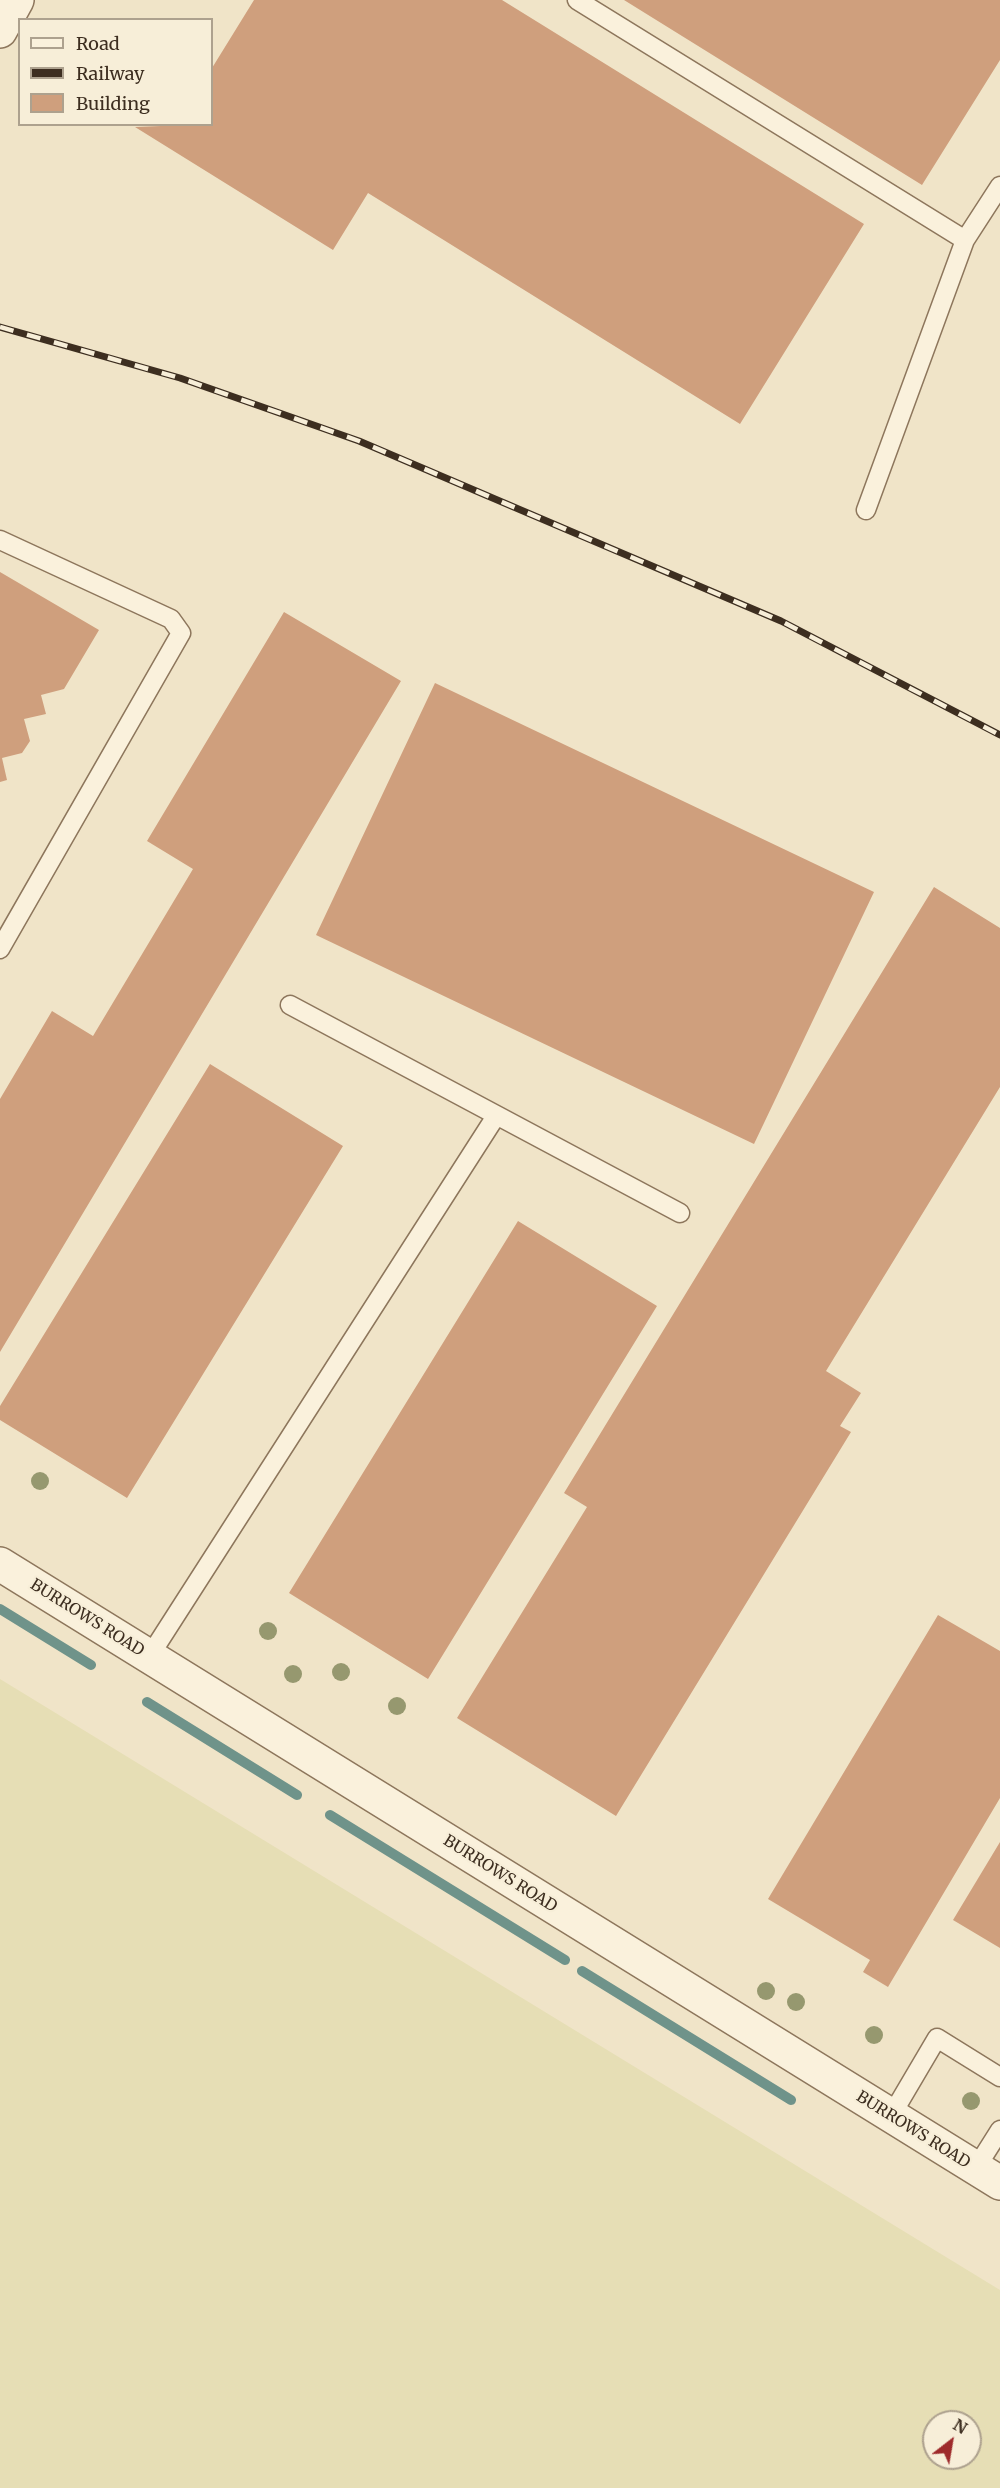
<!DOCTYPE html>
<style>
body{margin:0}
#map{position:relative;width:1000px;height:2488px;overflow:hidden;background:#f0e4c8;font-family:Merriweather,serif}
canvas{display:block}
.legend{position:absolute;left:18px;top:18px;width:195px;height:108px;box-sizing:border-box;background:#f7eed8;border:2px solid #ada18e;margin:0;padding:8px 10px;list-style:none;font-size:18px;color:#3d2e20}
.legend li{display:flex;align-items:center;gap:12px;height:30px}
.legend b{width:30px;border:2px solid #ada18e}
.north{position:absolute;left:922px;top:2410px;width:60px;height:60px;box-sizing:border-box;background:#f7eed8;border:2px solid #ada18e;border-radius:50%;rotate:31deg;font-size:16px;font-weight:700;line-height:24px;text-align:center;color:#3d2e20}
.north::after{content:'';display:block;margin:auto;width:21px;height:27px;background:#9e2a2b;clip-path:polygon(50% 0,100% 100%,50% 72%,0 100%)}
</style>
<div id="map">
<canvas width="1000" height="2488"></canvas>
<ul class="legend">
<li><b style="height:8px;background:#faf1dc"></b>Road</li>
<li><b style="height:8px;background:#3d2e20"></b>Railway</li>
<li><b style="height:16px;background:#cf9f7d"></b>Building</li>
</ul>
<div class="north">N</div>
</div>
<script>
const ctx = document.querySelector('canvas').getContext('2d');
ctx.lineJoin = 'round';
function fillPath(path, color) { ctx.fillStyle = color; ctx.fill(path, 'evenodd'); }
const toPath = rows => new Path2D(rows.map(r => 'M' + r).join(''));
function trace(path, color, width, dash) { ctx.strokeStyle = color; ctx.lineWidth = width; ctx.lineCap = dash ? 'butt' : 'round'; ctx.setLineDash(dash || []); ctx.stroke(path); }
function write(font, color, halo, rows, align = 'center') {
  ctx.font = font + ' Merriweather,serif'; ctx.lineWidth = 4.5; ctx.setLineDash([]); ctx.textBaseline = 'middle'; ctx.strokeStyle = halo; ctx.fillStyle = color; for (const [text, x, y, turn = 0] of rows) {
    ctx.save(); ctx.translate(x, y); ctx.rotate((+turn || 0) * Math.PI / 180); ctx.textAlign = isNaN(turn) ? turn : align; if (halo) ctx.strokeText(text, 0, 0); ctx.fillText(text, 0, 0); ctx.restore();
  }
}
fillPath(toPath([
 [0,1679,1000,2290,1000,2488,0,2488],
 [934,2422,970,2422,970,2458,934,2458]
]), '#e6deb5');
trace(toPath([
 [0,1609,91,1665],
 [147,1702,297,1795],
 [330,1815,565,1960],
 [582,1971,791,2100]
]), '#6f938a', 10);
fillPath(toPath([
 [254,0,502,0,864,224,740,424,368,193,333,250,135,127,212,124,212,68],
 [624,0,1000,0,1000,60,922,185],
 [0,572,99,630,64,689,41,695,46,714,24,719,30,741,22,753,2,758,7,780,0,782],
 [284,612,401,681,0,1352,0,1099,52,1011,93,1036,193,869,147,841],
 [435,683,874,892,754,1144,316,935],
 [934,887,1000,928,1000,1087,826,1371,861,1393,840,1426,851,1432,616,1816,457,1718,587,1507,564,1493],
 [210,1064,343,1146,127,1498,0,1420,0,1406],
 [518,1221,657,1306,428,1679,289,1593],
 [938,1615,1000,1651,1000,1798,888,1987,863,1972,870,1960,768,1899],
 [1000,1842,1000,1948,953,1920]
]), '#cf9f7d');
const service = toPath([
 [577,0,965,240,1000,186],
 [866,510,965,240],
 [0,540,171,619,181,633,0,949],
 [290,1005,680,1213],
 [149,1657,496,1116],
 [891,2116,937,2038,1000,2077],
 [976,2168,1000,2130]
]);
const minor = toPath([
 [0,1564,1000,2183]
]);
const tertiary = toPath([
 [0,31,17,0]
]);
trace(service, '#8d765c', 21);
trace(minor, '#8d765c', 36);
trace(tertiary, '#8d765c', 36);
trace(service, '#faf1dc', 18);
trace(minor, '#faf1dc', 33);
trace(tertiary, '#faf1dc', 33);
const rail = toPath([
 [0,327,180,378,359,441,781,621,1000,735]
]);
trace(rail, '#3d2e20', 7);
trace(rail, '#f7eed8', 4.5, [14]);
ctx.fillStyle = '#96986f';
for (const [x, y] of [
 [40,1481],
 [268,1631],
 [341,1672],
 [293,1674],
 [397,1706],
 [766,1991],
 [796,2002],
 [874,2035],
 [971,2101]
]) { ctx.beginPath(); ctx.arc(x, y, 9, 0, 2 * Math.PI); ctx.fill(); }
write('16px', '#3d2e20', '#f7eed8', [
 ["BURROWS ROAD",87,1618,32],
 ["BURROWS ROAD",500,1874,32],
 ["BURROWS ROAD",913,2130,32]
]);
</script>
